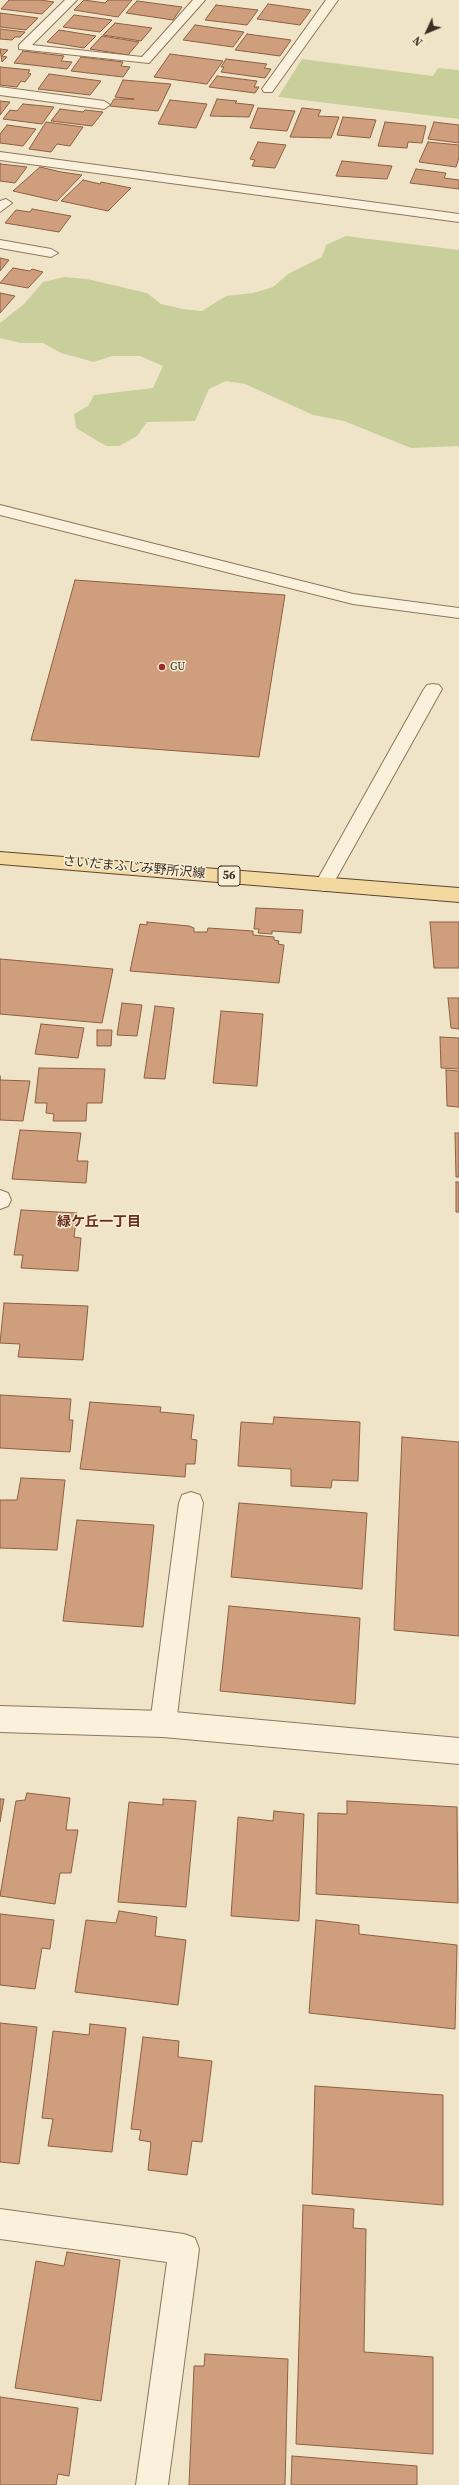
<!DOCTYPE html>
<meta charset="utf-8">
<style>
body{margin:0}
#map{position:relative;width:459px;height:2485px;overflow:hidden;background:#f0e4c8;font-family:"Source Serif 4",serif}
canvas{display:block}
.north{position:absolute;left:407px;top:12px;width:40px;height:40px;-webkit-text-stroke:3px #f7eed8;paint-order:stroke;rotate:226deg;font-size:11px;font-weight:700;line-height:16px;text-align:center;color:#3d2e20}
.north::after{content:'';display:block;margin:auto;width:14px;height:18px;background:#3d2e20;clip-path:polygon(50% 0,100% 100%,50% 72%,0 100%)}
</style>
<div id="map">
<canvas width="459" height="2485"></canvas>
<div class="north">N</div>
</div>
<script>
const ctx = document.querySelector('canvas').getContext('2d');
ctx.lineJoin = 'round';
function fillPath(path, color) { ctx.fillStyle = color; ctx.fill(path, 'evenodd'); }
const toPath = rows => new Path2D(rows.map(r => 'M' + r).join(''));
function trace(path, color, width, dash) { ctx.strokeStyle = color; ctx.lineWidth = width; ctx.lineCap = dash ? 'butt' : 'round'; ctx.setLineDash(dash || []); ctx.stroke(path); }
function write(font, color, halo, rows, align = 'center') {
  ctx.font = font + ' "Source Serif 4","Noto Sans JP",serif'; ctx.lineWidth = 3; ctx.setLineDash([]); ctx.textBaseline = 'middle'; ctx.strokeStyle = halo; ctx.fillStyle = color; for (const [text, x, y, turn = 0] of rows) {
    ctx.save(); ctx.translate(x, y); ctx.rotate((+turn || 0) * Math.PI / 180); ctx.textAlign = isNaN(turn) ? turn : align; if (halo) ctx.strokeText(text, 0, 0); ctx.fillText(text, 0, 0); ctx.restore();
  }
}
fillPath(toPath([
 [302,59,433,76,438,68,459,70,459,119,278,97],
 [346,236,459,250,459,446,411,448,344,421,313,415,245,384,226,381,209,389,195,421,147,422,137,436,119,446,106,446,76,428,74,414,88,406,94,395,153,388,163,366,140,356,112,356,94,362,61,353,43,343,21,343,0,338,0,323,24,304,43,282,64,277,87,279,147,293,161,304,183,309,202,311,226,296,253,293,273,287,288,274,322,257,326,245]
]), '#c9cf9b');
const building = toPath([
 [9,0,40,0,54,2,42,14,1,9,9,0],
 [84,0,105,3,108,0,132,0,118,17,74,10,84,0],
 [137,1,182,7,173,20,126,13,137,1],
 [268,4,311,10,300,25,257,19,268,4],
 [216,5,258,10,247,25,205,20,216,5],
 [0,13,38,18,26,30,0,27,0,13],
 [74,15,112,20,100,32,63,27,74,15],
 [115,23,152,28,141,41,103,35,115,23],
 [195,25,244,32,233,47,183,40,195,25],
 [0,29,25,32,20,37,15,37,12,40,0,39,0,29],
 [59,30,96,36,84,48,47,42,59,30],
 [247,34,291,40,280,56,235,50,247,34],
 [102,36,139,42,128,55,90,49,102,36],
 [0,49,8,50,2,56,7,57,2,62,0,49],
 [23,51,64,56,61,61,72,62,67,69,14,63,23,51],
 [170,54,223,61,207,84,154,77,170,54],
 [81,57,123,62,121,66,130,67,123,77,71,71,81,57],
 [226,59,267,64,264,68,271,69,265,78,221,72,224,67,221,67,226,59],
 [0,67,30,70,28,73,31,74,25,82,21,81,17,87,0,85,0,67],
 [49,74,101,81,90,95,38,89,49,74],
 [217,76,257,81,254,87,259,87,255,93,209,87,217,76],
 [123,80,171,84,158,111,110,106,114,99,134,99,115,97,123,80],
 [217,99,237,101,235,103,254,105,249,117,210,116,217,99],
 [170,100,207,104,196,128,158,124,170,100],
 [0,101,10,102,0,115,0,101],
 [23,104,54,107,42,124,3,119,10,110,17,111,23,104],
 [258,108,295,111,287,131,250,128,258,108],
 [302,108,321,110,318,116,339,117,331,138,290,137,302,108],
 [60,109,83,112,85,110,103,112,92,126,51,121,60,109],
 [343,117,376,120,370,138,337,135,343,117],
 [46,122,83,127,70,146,57,144,51,152,29,149,46,122],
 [385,122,426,126,422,143,408,142,407,148,378,146,385,122],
 [434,122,459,125,459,143,428,139,434,122],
 [7,125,36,129,23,146,0,143,0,134,7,125],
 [258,142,286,145,275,168,252,166,255,160,250,159,258,142],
 [428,142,459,145,459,158,456,167,419,162,428,142],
 [342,161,392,166,387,179,336,176,342,161],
 [0,163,1,164,27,167,15,183,0,181,0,163],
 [40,167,61,172,82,175,57,201,13,191,40,167],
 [416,169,446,173,444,178,459,180,459,189,410,183,416,169],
 [83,180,100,184,101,182,131,188,108,211,61,201,83,180],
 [32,209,71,216,59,232,5,223,16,210,30,212,32,209],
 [0,258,9,260,0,271,0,258],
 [13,268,30,271,32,269,43,272,28,288,0,283,13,268],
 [0,293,15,296,0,313,0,293],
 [75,580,285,595,259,757,31,740,75,580],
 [256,908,303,910,301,933,272,931,272,934,258,933,259,929,254,929,256,908],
 [147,922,189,926,194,928,194,932,207,932,208,928,253,931,253,935,274,937,274,940,279,941,278,944,284,945,279,983,130,971,140,924,147,925,147,922],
 [430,922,459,922,459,968,434,968,430,922],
 [0,959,113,969,102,1023,0,1014,0,959],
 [448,998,459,998,459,1029,451,1028,448,998],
 [122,1003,142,1005,137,1036,117,1035,122,1003],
 [155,1006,174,1008,165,1079,144,1078,155,1006],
 [221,1011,263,1014,257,1086,213,1083,221,1011],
 [41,1024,84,1028,78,1058,35,1054,41,1024],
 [97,1030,112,1030,111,1046,97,1046,97,1030],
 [440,1037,459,1038,459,1069,441,1068,440,1037],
 [39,1068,105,1069,102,1103,87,1103,86,1121,53,1121,54,1114,46,1113,47,1103,35,1103,39,1068],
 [446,1070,459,1071,459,1107,447,1106,446,1070],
 [0,1076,0,1080,30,1081,23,1121,0,1120,0,1076],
 [20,1130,81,1133,77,1161,88,1161,86,1183,12,1179,20,1130],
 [455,1133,459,1133,459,1177,456,1177,455,1133],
 [456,1182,459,1182,459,1212,456,1212,456,1182],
 [21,1210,77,1213,74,1237,81,1238,78,1271,21,1268,23,1255,14,1255,21,1210],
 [4,1303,88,1306,83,1360,18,1357,20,1344,0,1343,4,1303],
 [0,1395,71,1399,69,1420,73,1420,70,1452,0,1448,0,1395],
 [90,1402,161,1407,160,1412,194,1415,191,1439,197,1440,195,1464,186,1464,185,1477,80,1469,90,1402],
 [274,1417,360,1422,358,1481,332,1480,331,1488,291,1486,291,1469,238,1466,241,1422,273,1424,274,1417],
 [402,1437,459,1442,459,1636,394,1630,402,1437],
 [21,1478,65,1480,57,1550,0,1548,0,1500,17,1500,21,1478],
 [239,1503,367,1513,362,1589,231,1577,239,1503],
 [77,1520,154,1525,143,1627,63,1621,77,1520],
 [229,1606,360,1618,355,1704,220,1691,229,1606],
 [27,1793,70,1798,66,1830,78,1830,71,1873,60,1873,55,1904,0,1896,16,1801,25,1800,27,1793],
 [0,1799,4,1799,0,1822,0,1799],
 [163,1799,196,1801,186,1907,118,1902,129,1802,163,1805,163,1799],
 [347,1801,457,1807,458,1903,316,1894,318,1813,347,1814,347,1801],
 [274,1811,304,1814,299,1921,231,1916,238,1817,273,1821,274,1811],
 [119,1911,157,1917,155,1936,186,1940,178,2005,75,1992,86,1920,116,1923,119,1911],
 [0,1914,54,1920,50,1949,42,1948,35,1989,0,1985,0,1914],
 [316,1920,359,1925,359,1934,457,1945,455,2029,309,2013,316,1920],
 [0,2023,37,2027,19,2164,0,2162,0,2023],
 [90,2024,126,2028,112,2152,48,2146,53,2119,42,2118,53,2031,89,2035,90,2024],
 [143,2037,179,2041,178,2057,212,2061,202,2142,192,2141,187,2175,148,2170,151,2142,139,2140,141,2130,131,2129,143,2037],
 [315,2086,443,2095,443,2205,312,2194,315,2086],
 [303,2205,354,2209,353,2228,366,2229,364,2352,433,2357,433,2454,296,2444,303,2205],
 [67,2252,120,2260,101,2401,15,2388,36,2261,64,2266,67,2252],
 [205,2354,288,2359,285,2485,189,2485,194,2366,204,2366,205,2354],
 [0,2397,78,2408,69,2476,58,2474,56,2485,0,2485,0,2397],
 [292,2456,417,2466,417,2485,291,2485,292,2456]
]);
fillPath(building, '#cf9f7d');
trace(building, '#8d5f41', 1);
const lane = toPath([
 [65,0,77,0,32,45,142,57,193,0,205,0,149,63,19,49,19,45,65,0],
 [326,0,338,0,272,92,264,92,262,89,326,0],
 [0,87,104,101,110,105,104,109,0,95,0,87],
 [6,199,12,203,0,212,0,201,6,199],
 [0,240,51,249,58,253,51,257,0,248,0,240],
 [433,684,439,685,442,689,333,884,331,889,324,891,317,889,315,884,424,689,427,685,433,684],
 [191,1492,200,1495,203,1503,176,1724,172,1733,163,1737,154,1733,150,1724,179,1503,182,1495,191,1492]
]);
const street = toPath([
 [0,152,459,214,459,222,0,160,0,152],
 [0,505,353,594,459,608,459,618,353,604,0,515,0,505],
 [0,1190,8,1193,11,1200,8,1206,0,1209,0,1190],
 [0,1706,163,1711,459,1738,459,1764,163,1737,0,1732,0,1706],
 [0,2209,184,2234,195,2238,199,2249,168,2485,136,2485,167,2262,0,2239,0,2209]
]);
const primary = toPath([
 [0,852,459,888,459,902,0,864,0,852]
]);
trace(lane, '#8d765c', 2);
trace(street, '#8d765c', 2);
trace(primary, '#5b4430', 2);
fillPath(lane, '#faf1dc');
fillPath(street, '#faf1dc');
fillPath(primary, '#f3d9a0');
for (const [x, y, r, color] of [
 [162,667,4,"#9e2a2b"]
]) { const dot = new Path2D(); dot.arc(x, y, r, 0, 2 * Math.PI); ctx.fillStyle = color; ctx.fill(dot); trace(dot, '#f7eed8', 1.5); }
write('11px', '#3d2e20', '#f7eed8', [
 ["GU",170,667]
], 'left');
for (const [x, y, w] of [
 [229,876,22]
]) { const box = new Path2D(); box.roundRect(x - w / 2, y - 10, w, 20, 3); ctx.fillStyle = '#f7eed8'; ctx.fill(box); trace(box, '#3d2e20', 1); }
write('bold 12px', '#3d2e20', null, [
 ["56",229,876]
]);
write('13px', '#3d2e20', '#f7eed8', [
 ["さいたまふじみ野所沢線",134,868,5]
]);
write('bold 14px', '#6b2e1e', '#f7eed8', [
 ["緑ケ丘一丁目",99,1222]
]);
</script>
